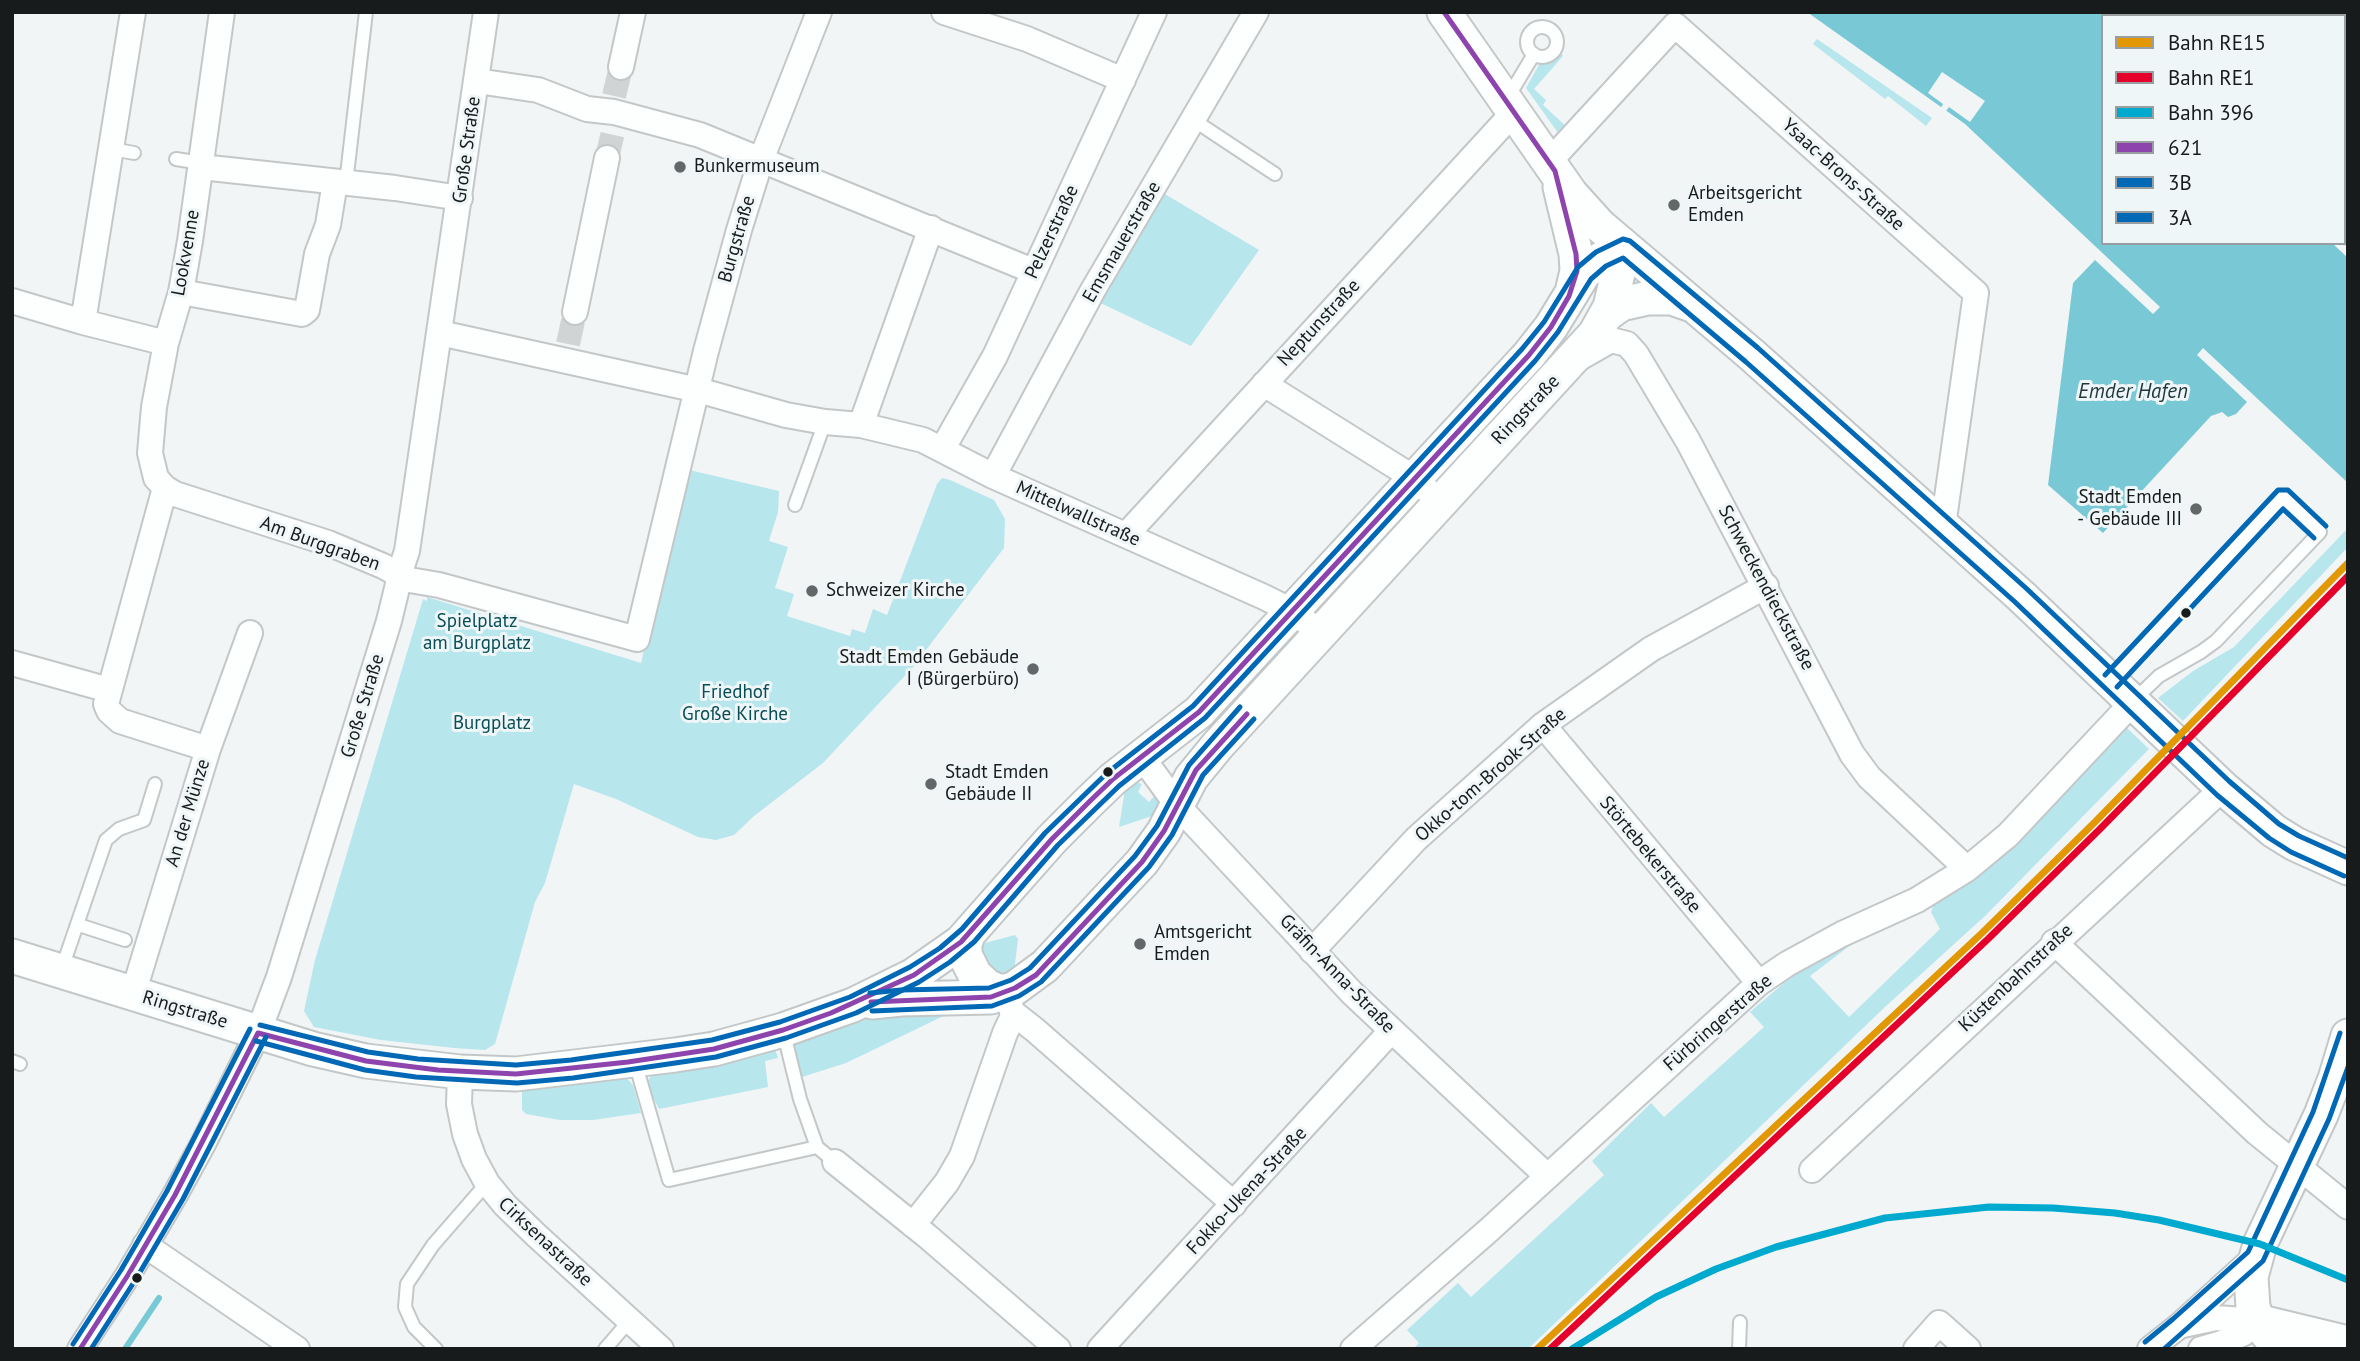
<!DOCTYPE html>
<meta charset="utf-8">
<style>
body{margin:0}
#map{position:relative;width:2360px;height:1361px;overflow:hidden;background:#f1f5f6;font-family:"PT Sans",sans-serif}
canvas{display:block}
.frame{position:absolute;inset:0;border:14px solid #181b1b;pointer-events:none}
.legend{position:absolute;left:2101px;top:14px;width:245px;height:231px;box-sizing:border-box;background:#eff6f8;border:2px solid #999ea0;margin:0;padding:9px 12px;list-style:none;font-size:21px;color:#181b1b}
.legend li{display:flex;align-items:center;gap:14px;height:35px}
.legend b{width:35px;border:2px solid #999ea0}
</style>
<div id="map">
<canvas width="2360" height="1361"></canvas>
<div class="frame"></div>
<ul class="legend">
<li><b style="height:9px;background:#e19803"></b>Bahn RE15</li>
<li><b style="height:9px;background:#e4002b"></b>Bahn RE1</li>
<li><b style="height:9px;background:#00a9ce"></b>Bahn 396</li>
<li><b style="height:9px;background:#8e44ad"></b>621</li>
<li><b style="height:9px;background:#0068b4"></b>3B</li>
<li><b style="height:9px;background:#0068b4"></b>3A</li>
</ul>
</div>
<script>
const ctx = document.querySelector('canvas').getContext('2d');
ctx.lineJoin = 'round';
function fillPath(path, color) { ctx.fillStyle = color; ctx.fill(path, 'evenodd'); }
const toPath = rows => new Path2D(rows.map(r => 'M' + r).join(''));
function trace(path, color, width, dash) { ctx.strokeStyle = color; ctx.lineWidth = width; ctx.lineCap = dash ? 'butt' : 'round'; ctx.setLineDash(dash || []); ctx.stroke(path); }
function write(font, color, halo, rows, align = 'center') {
  ctx.font = font + ' "PT Sans",sans-serif'; ctx.lineWidth = 6; ctx.setLineDash([]); ctx.textBaseline = 'middle'; ctx.strokeStyle = halo; ctx.fillStyle = color; for (const [text, x, y, turn = 0] of rows) {
    ctx.save(); ctx.translate(x, y); ctx.rotate((+turn || 0) * Math.PI / 180); ctx.textAlign = isNaN(turn) ? turn : align; if (halo) ctx.strokeText(text, 0, 0); ctx.fillText(text, 0, 0); ctx.restore();
  }
}
fillPath(toPath([
 [1817,39,1932,118,1926,126,1888,96,1885,99,1813,44],
 [1562,54,1563,56,1534,89,1546,100,1543,105,1569,129,1561,137,1526,88,1540,63,1549,63],
 [1153,187,1259,250,1191,346,1090,298],
 [685,469,779,491,778,512,769,541,788,547,775,588,794,594,787,616,850,636,852,629,865,633,873,609,887,615,937,484,942,478,950,480,994,500,1005,519,1004,548,913,667,823,763,754,816,734,835,716,840,698,837,616,799,574,784,545,883,535,902,495,1044,485,1050,454,1048,381,1040,314,1027,304,1011,315,960,423,599,427,601,427,597,641,663],
 [2348,528,2348,547,2183,721,2158,698,2193,671,2234,647],
 [2126,727,2149,749,1986,915,1885,1007,1528,1349,1413,1349,1419,1343,1407,1330,1458,1283,1471,1297,1604,1175,1592,1161,1651,1103,1664,1117,1764,1027,1750,1012,1785,982,1844,943,1905,913,1848,947,1810,976,1849,1017,1940,929,1931,912,1933,906,1988,869],
 [1132,781,1142,784,1138,792,1149,802,1155,795,1160,808,1158,814,1119,827,1125,789],
 [1015,935,1018,939,1013,980,987,974,977,945],
 [958,1009,846,1063,802,1077,794,1048,796,1040,853,1016],
 [774,1046,778,1058,765,1061,768,1087,659,1109,646,1084,655,1069],
 [622,1073,633,1085,641,1113,593,1120,560,1120,526,1114,522,1110,522,1085]
]), '#b7e6ed');
fillPath(toPath([
 [1807,12,2112,12,2114,16,2103,16,2103,243,2332,243,2348,258,2348,483,2203,348,2197,355,2247,402,2236,414,2228,417,2222,412,2211,416,2103,533,2048,485,2073,283,2095,260,2153,314,2160,307,1965,124]
]), '#78c9d5');
fillPath(toPath([
 [1942,72,1985,101,1970,122,1949,107,1946,111,1941,108,1943,104,1928,93]
]), '#f1f5f6');
trace(toPath([
 [125,1349,159,1298]
]), '#78c9d5', 6);
trace(toPath([
 [614,96,621,67],
 [607,158,613,132],
 [568,344,575,312]
]), '#d0d4d5', 24, [24, 12]);
const lane = toPath([
 '1527 42a15 15 0 1 1 30 0a15 15 0 1 1-30 0Z',
 [2344,66,2348,63],
 [1507,99,1534,54],
 [1192,119,1275,174],
 [112,149,134,153],
 [176,159,201,163],
 [346,183,366,12],
 [795,505,825,422],
 [2111,681,2283,497,2320,532,2216,641,2201,652,2159,676,2133,701],
 [79,925,125,940],
 [61,971,106,840,119,829,144,820,155,784],
 [783,1030,800,1099,817,1147],
 [12,1061,20,1064],
 [635,1062,669,1180,817,1147,835,1162],
 [436,1349,414,1327,405,1307,407,1284,433,1245,487,1183],
 [605,1349,630,1320],
 [1739,1349,1740,1322]
]);
const street = toPath([
 [222,12,190,241,181,292,166,343,154,407,150,453,156,478,165,488,175,494,328,543,383,566,394,572,398,578,439,585,637,639,706,351,739,230,761,160,819,12],
 [944,12,1027,39,1123,80],
 [2137,12,2140,16],
 [621,67,633,12],
 [477,81,538,90,587,109,614,112,700,135,1033,271],
 [1549,162,1675,25,1976,293,1943,526],
 [201,167,395,188,460,198],
 [2344,229,2348,232],
 [181,292,302,314,307,310,317,254,328,225,335,182],
 [12,301,83,322,166,343],
 [575,312,607,158],
 [83,322,133,12],
 [440,333,698,390,786,415,825,422,861,425,923,440,993,476,1264,597,1292,611,1321,633],
 [1581,357,1611,340,1627,344,1636,354,1688,441,1852,754,1869,777,1967,869],
 [1264,384,1414,478,1439,501],
 [861,425,931,228],
 [943,448,995,356,1154,12],
 [993,476,1093,290,1256,12],
 [165,488,106,704,109,711,120,721,208,749],
 [1126,535,1514,112],
 [12,663,109,690],
 [1543,725,1759,983],
 [1142,757,1177,805,1352,993,1547,1176],
 [2054,942,2257,1133,2348,1207],
 [1312,951,1416,839,1543,725,1651,649,1766,586],
 [1007,991,1012,1012,1035,1030,1234,1204],
 [133,994,208,749,250,633],
 [460,1072,459,1104,465,1134,474,1159,487,1183,505,1205,536,1235,661,1349],
 [835,1162,927,1236,1058,1349],
 [1812,1170,2223,788],
 [913,1225,947,1182,962,1156,1005,1033,1014,1014],
 [145,1245,297,1349],
 [2183,1325,2216,1318,2258,1321],
 [80,1349,128,1275,175,1195,203,1144,258,1033,279,977,389,621,398,584,398,578,407,551,486,12],
 [1100,1349,1391,1031],
 [1353,1349,1489,1230,1759,983,1787,964,1842,934,1917,900,1967,869,2008,835,2133,702],
 [1916,1349,1939,1323,1968,1349],
 [2150,1349,2179,1326,2255,1257],
 [2201,1349,2222,1343,2244,1333,2258,1321]
]);
const secondary = toPath([
 [1444,12,1571,194,1599,225,1752,355,2021,596,2223,788,2274,831,2295,844,2348,868],
 [1560,187,1576,254,1577,271,1573,288],
 [1607,314,1621,304,1648,298,1672,298,1689,304],
 [968,935,965,944,965,955,975,975,987,986,998,991,1007,991],
 [12,956,313,1049,366,1061,460,1072,516,1074,675,1055,714,1049,783,1030,853,1005,914,975,961,942,1052,839,1090,801,1113,779,1199,712,1529,355,1551,327,1584,273,1601,259,1624,248],
 [872,1002,901,999,991,997,1015,988,1045,966,1142,862,1164,831,1191,778,1218,745,1595,334,1610,307,1624,248],
 [2265,1323,2348,1343],
 [2291,1349,2281,1345,2268,1335,2258,1321,2253,1307,2251,1277,2260,1244,2321,1115,2335,1079,2348,1036]
]);
trace(lane, '#c4c7c8', 16);
trace(street, '#c4c7c8', 28);
trace(secondary, '#c4c7c8', 37);
trace(lane, '#fdfefe', 12);
trace(street, '#fdfefe', 24);
trace(secondary, '#fdfefe', 33);
trace(toPath([
 [871,1002,991,997,1015,988,1036,975,1142,862,1164,831,1196,770,1247,714],
 [258,1033,366,1061,438,1070,516,1074,628,1062,714,1049,783,1030,831,1013,914,975,961,942,1052,839,1090,801,1113,779,1199,712,1529,355,1551,327,1569,296,1577,271,1576,254,1555,171,1444,12],
 [80,1349,128,1275,175,1195,258,1033]
]), '#8e44ad', 5);
trace(toPath([
 [2117,687,2283,509,2314,538],
 [872,1011,992,1006,1019,996,1041,982,1149,867,1172,835,1203,775,1254,719],
 [256,1041,365,1070,416,1077,517,1083,573,1078,716,1057,786,1038,856,1013,919,982,950,962,974,942,1058,845,1119,786,1205,718,1535,361,1558,332,1591,279,1606,266,1623,258,1746,362,2015,602,2217,795,2269,838,2291,852,2344,876],
 [91,1349,136,1279,183,1199,266,1037],
 [2164,1349,2263,1261,2329,1119,2348,1067]
]), '#0068b4', 5);
trace(toPath([
 [2105,675,2278,490,2288,490,2326,526],
 [870,993,901,990,989,988,1011,980,1030,968,1135,856,1157,826,1189,765,1240,707],
 [260,1025,368,1052,418,1059,516,1065,571,1060,712,1040,780,1022,850,997,910,967,940,948,962,929,1045,833,1107,773,1193,706,1522,349,1544,322,1578,267,1596,252,1623,239,1630,241,1758,348,2027,589,2229,781,2279,824,2299,836,2348,858],
 [2145,1342,2173,1319,2248,1252,2313,1112,2340,1033],
 [73,1344,121,1270,167,1191,250,1029]
]), '#0068b4', 5);
trace(toPath([
 [1537,1349,1982,933,2094,823,2348,563]
]), '#e19803', 7);
trace(toPath([
 [1550,1349,1988,939,2100,829,2348,576]
]), '#e4002b', 7);
trace(toPath([
 [1572,1349,1656,1297,1716,1269,1776,1247,1885,1218,1989,1207,2053,1208,2115,1213,2159,1220,2260,1244,2348,1280]
]), '#00a9ce', 7);
for (const [x, y, r, color] of [
 [680,167,7,"#646768"],
 [1674,205,7,"#646768"],
 [2196,509,7,"#646768"],
 [812,591,7,"#646768"],
 [2186,613,6,"#181b1b"],
 [1033,669,7,"#646768"],
 [1108,772,6,"#181b1b"],
 [931,784,7,"#646768"],
 [1140,944,7,"#646768"],
 [137,1278,6,"#181b1b"]
]) { const dot = new Path2D(); dot.arc(x, y, r, 0, 2 * Math.PI); ctx.fillStyle = color; ctx.fill(dot); trace(dot, '#eff6f8', 2.5); }
write('19px', '#181b1b', '#eff6f8', [
 ["Große Straße",467,150,-82],
 ["Ysaac-Brons-Straße",1843,175,42],
 ["Pelzerstraße",1052,232,-65],
 ["Burgstraße",737,239,-74],
 ["Emsmauerstraße",1122,242,-60],
 ["Lookvenne",186,253,-80],
 ["Neptunstraße",1319,323,-47],
 ["Ringstraße",1526,410,-46],
 ["Mittelwallstraße",1078,514,24],
 ["Am Burggraben",320,544,20],
 ["Schweckendieckstraße",1766,588,62],
 ["Große Straße",363,706,-73],
 ["Okko-tom-Brook-Straße",1491,775,-41],
 ["An der Münze",188,813,-73],
 ["Störtebekerstraße",1650,855,50],
 ["Gräfin-Anna-Straße",1337,974,46],
 ["Küstenbahnstraße",2016,978,-43],
 ["Ringstraße",185,1010,17],
 ["Fürbringerstraße",1718,1023,-41],
 ["Fokko-Ukena-Straße",1247,1191,-47],
 ["Cirksenastraße",545,1242,43]
]);
write('19px', '#181b1b', '#eff6f8', [
 ["Bunkermuseum",694,167],
 ["Arbeitsgericht",1688,194],
 ["Emden",1688,216],
 ["Stadt Emden",2182,498,"right"],
 ["- Gebäude III",2182,520,"right"],
 ["Schweizer Kirche",826,591],
 ["Stadt Emden Gebäude",1019,658,"right"],
 ["I (Bürgerbüro)",1019,680,"right"],
 ["Stadt Emden",945,773],
 ["Gebäude II",945,795],
 ["Amtsgericht",1154,933],
 ["Emden",1154,955]
], 'left');
write('19px', '#094e57', '#eff6f8', [
 ["Spielplatz",477,622],
 ["am Burgplatz",477,644],
 ["Friedhof",735,693],
 ["Große Kirche",735,715],
 ["Burgplatz",492,724]
]);
write('italic 21px', '#1e373b', '#eff6f8', [
 ["Emder Hafen",2133,392]
]);
</script>
